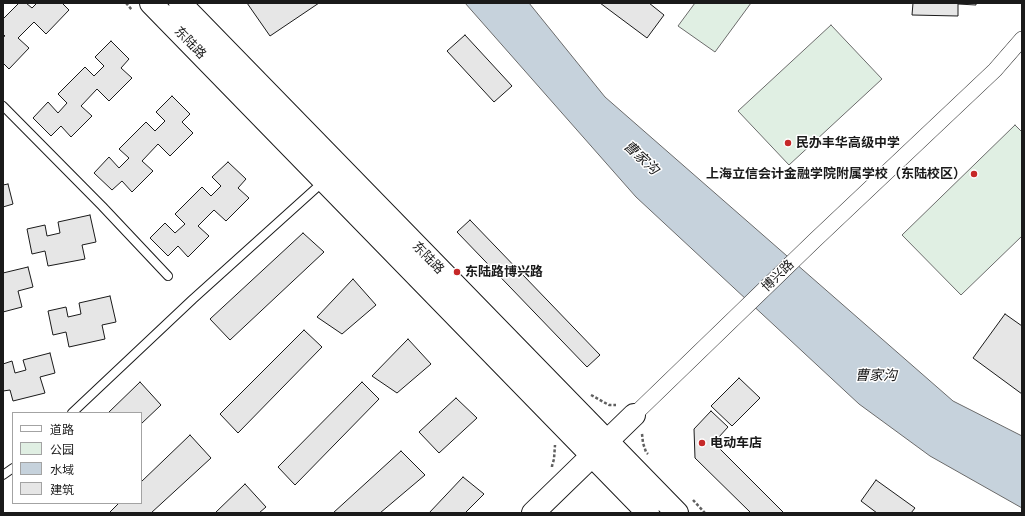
<!DOCTYPE html>
<meta charset="utf-8">
<style>
body{margin:0}
#map{position:relative;width:1025px;height:516px;overflow:hidden;background:#fff;font-family:Cabin,"Noto Sans SC",sans-serif}
canvas{display:block}
.frame{position:absolute;inset:0;border:4px solid #1a1a1a;pointer-events:none}
.legend{position:absolute;left:12px;top:412px;width:130px;height:92px;box-sizing:border-box;background:#fff;border:1px solid #a3a3a3;margin:0;padding:5px 7px;list-style:none;font-size:12px;color:#1a1a1a}
.legend li{display:flex;align-items:center;gap:8px;height:20px}
.legend b{width:20px;border:1px solid #a3a3a3}
</style>
<div id="map">
<canvas width="1025" height="516"></canvas>
<div class="frame"></div>
<ul class="legend">
<li><b style="height:5px;background:#fff"></b>道路</li>
<li><b style="height:11px;background:#e0efe3"></b>公园</li>
<li><b style="height:11px;background:#c6d2dc"></b>水域</li>
<li><b style="height:11px;background:#e6e6e6"></b>建筑</li>
</ul>
</div>
<script>
const ctx = document.querySelector('canvas').getContext('2d');
ctx.lineJoin = 'round';
function fillPath(path, color) { ctx.fillStyle = color; ctx.fill(path, 'evenodd'); }
const toPath = rows => new Path2D(rows.map(r => 'M' + r).join(''));
function trace(path, color, width, dash) { ctx.strokeStyle = color; ctx.lineWidth = width; ctx.lineCap = dash ? 'butt' : 'round'; ctx.setLineDash(dash || []); ctx.stroke(path); }
function write(font, color, halo, rows, align = 'center') {
  ctx.font = font + ' Cabin,"Noto Sans SC",sans-serif'; ctx.lineWidth = 3; ctx.setLineDash([]); ctx.textBaseline = 'middle'; ctx.strokeStyle = halo; ctx.fillStyle = color; for (const [text, x, y, turn = 0] of rows) {
    ctx.save(); ctx.translate(x, y); ctx.rotate((+turn || 0) * Math.PI / 180); ctx.textAlign = isNaN(turn) ? turn : align; if (halo) ctx.strokeText(text, 0, 0); ctx.fillText(text, 0, 0); ctx.restore();
  }
}
const green = toPath([
 [695,3,751,3,715,52,678,26,695,3],
 [831,25,882,79,789,165,738,111,831,25],
 [1015,125,1022,132,1022,236,961,295,902,235,1015,125]
]);
fillPath(green, '#e0efe3');
trace(green, '#6a6a6a', 1);
const water = toPath([
 [465,3,529,3,605,97,953,401,1022,436,1022,508,930,456,859,404,636,197,465,3]
]);
fillPath(water, '#c6d2dc');
trace(water, '#6a6a6a', 1);
const building = toPath([
 [19,3,26,3,32,8,37,3,62,3,69,10,46,34,34,22,18,38,29,48,9,69,3,63,3,37,5,36,3,34,3,19,19,3],
 [247,3,319,3,270,36,247,3],
 [600,3,649,3,664,15,647,38,600,3],
 [913,3,976,3,976,5,958,4,958,16,912,15,913,3],
 [465,35,512,86,494,102,447,51,465,35],
 [111,41,129,59,121,68,132,78,109,101,97,89,81,106,92,116,71,137,61,126,51,136,33,118,48,102,58,113,67,103,58,94,85,67,94,76,104,66,95,57,111,41],
 [172,96,190,114,182,122,193,133,170,156,158,144,142,161,153,171,132,192,122,181,112,190,94,173,109,157,119,168,129,158,119,149,146,122,155,131,165,121,156,112,172,96],
 [228,162,246,179,238,188,249,198,226,221,214,210,198,226,209,236,188,257,178,246,168,256,150,238,165,223,175,233,185,224,175,214,202,187,211,196,221,186,212,177,228,162],
 [8,184,13,204,3,207,3,185,8,184],
 [90,215,96,242,82,245,85,259,48,266,45,251,32,254,27,229,45,225,47,236,60,233,58,222,90,215],
 [470,220,600,355,587,367,457,232,470,220],
 [303,233,324,252,230,340,210,319,303,233],
 [28,267,33,287,18,291,22,307,3,312,3,273,28,267],
 [353,279,376,305,342,334,317,317,353,279],
 [110,296,116,322,102,325,105,339,69,347,66,332,53,335,48,311,66,307,68,317,81,314,79,303,110,296],
 [1005,314,1022,326,1022,394,973,358,1005,314],
 [304,330,322,347,238,433,220,414,304,330],
 [408,339,431,364,397,393,372,376,408,339],
 [50,353,55,373,40,377,45,393,13,401,10,390,3,391,3,364,12,361,15,373,26,370,23,360,50,353],
 [739,378,760,398,732,426,711,406,739,378],
 [140,382,161,405,141,424,141,413,108,413,140,382],
 [362,382,379,399,295,485,278,467,362,382],
 [456,398,477,418,439,453,419,432,456,398],
 [711,411,728,427,718,438,718,447,784,513,751,513,695,458,694,429,711,411],
 [190,435,211,458,151,513,109,513,119,503,141,503,141,482,190,435],
 [401,451,425,475,380,513,333,513,401,451],
 [463,477,484,494,465,513,429,513,463,477],
 [876,480,915,508,911,513,877,513,861,501,876,480],
 [245,484,266,507,259,513,215,513,245,484]
]);
fillPath(building, '#e6e6e6');
trace(building, '#1a1a1a', 1);
const lane = toPath([
 [3,106,102,206,168,276],
 [72,413,193,299,324,181],
 [3,475,13,468]
]);
const street = toPath([
 [634,415,814,241,995,70,1022,39]
]);
const secondary = toPath([
 [151,3,648,513],
 [180,3,677,513],
 [533,513,634,415]
]);
trace(lane, '#1a1a1a', 10);
trace(street, '#1a1a1a', 16);
trace(secondary, '#1a1a1a', 24);
trace(toPath([
 [126,3,132,10],
 [591,395,609,405,616,405],
 [642,434,643,443,646,452,648,454],
 [552,467,552,466,554,459,555,445],
 [693,500,705,513]
]), '#5f5f5f', 2.5, [3, 2]);
trace(lane, '#fff', 8);
trace(street, '#fff', 15);
trace(secondary, '#fff', 22);
for (const [x, y, r, color] of [
 [788,143,4,"#c62828"],
 [974,174,4,"#c62828"],
 [457,272,4,"#c62828"],
 [702,443,4,"#c62828"]
]) { const dot = new Path2D(); dot.arc(x, y, r, 0, 2 * Math.PI); ctx.fillStyle = color; ctx.fill(dot); trace(dot, '#fff', 1.5); }
write('13px', '#1a1a1a', '#fff', [
 ["东陆路",190,43,46],
 ["东陆路",428,258,46],
 ["博兴路",778,276,-44]
]);
write('bold 13px', '#1a1a1a', '#fff', [
 ["民办丰华高级中学",796,143],
 ["上海立信会计金融学院附属学校（东陆校区）",966,174,"right"],
 ["东陆路博兴路",465,272],
 ["电动车店",710,443]
], 'left');
write('italic 14px', '#1a1a1a', '#fff', [
 ["曹家沟",641,158,43],
 ["曹家沟",876,376]
]);
</script>
